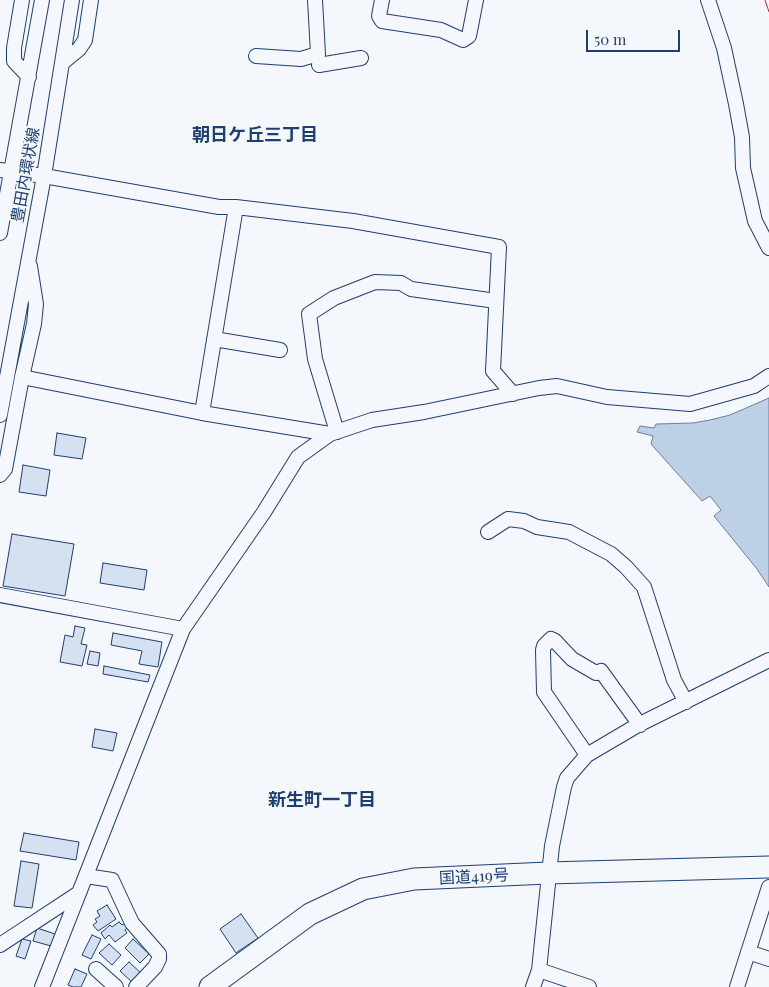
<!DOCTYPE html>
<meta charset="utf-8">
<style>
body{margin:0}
#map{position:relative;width:769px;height:987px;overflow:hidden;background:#f4f7fb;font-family:"Playfair Display",serif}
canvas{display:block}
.scale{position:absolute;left:586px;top:30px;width:94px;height:22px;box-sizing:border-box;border:2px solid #1d3f73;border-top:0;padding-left:6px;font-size:15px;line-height:18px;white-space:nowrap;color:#1d3f73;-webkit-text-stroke:4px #f4f7fb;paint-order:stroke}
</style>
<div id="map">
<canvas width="769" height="987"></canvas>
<div class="scale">50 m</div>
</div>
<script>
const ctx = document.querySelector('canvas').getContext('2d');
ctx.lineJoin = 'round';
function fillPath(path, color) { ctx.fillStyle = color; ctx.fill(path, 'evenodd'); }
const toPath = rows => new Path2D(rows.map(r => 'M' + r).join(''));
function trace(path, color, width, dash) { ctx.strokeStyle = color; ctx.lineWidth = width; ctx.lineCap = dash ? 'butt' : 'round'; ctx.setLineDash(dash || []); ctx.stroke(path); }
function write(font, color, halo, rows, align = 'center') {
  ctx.font = font + ' "Playfair Display","Noto Sans JP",serif'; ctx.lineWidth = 4; ctx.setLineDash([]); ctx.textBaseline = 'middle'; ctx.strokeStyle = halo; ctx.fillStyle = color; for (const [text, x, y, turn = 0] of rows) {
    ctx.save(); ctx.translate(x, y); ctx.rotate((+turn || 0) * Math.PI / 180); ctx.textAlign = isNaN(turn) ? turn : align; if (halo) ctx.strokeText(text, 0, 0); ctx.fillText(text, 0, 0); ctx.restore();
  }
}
const water = toPath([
 [769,398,769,587,757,569,714,516,721,510,710,496,702,501,651,444,653,436,637,432,640,426,654,428,656,424,693,423,710,420,730,415,769,398]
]);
fillPath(water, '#bed0e5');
trace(water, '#687fa3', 1);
const building = toPath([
 [57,433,86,438,82,459,54,455,57,433],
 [23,465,50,470,46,496,19,492,23,465],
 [12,534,74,544,65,596,3,586,12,534],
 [103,563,147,570,144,590,100,583,103,563],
 [75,626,85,628,81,644,87,645,82,666,60,662,65,635,73,637,75,626],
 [113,633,162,642,158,667,139,664,142,651,111,645,113,633],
 [90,651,100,653,98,666,87,664,90,651],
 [104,666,150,675,148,682,103,674,104,666],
 [95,729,117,733,113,751,92,747,95,729],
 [24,833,79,842,76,860,20,851,24,833],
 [21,861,39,864,32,908,14,906,21,861],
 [107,905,116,919,98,931,93,925,97,922,95,919,100,916,97,911,107,905],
 [241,914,258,938,236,953,220,929,241,914],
 [119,922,122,925,125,923,128,927,125,930,127,933,115,942,109,935,105,939,101,933,110,925,112,927,119,922],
 [37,928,55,934,51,946,33,941,37,928],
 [92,935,101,939,91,959,82,955,92,935],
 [22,939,31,941,25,959,16,956,22,939],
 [133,939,149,954,140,963,125,948,133,939],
 [109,944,121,955,112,965,99,953,109,944],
 [129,962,142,974,133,983,120,971,129,962],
 [75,969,87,974,81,987,73,987,68,985,75,969]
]);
fillPath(building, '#d5e0f0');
trace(building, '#1d3f73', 1);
const minor = toPath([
 [22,0,14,48,14,61,29,77],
 [382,0,379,16,382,21,441,30,463,40,469,36,476,0],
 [708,0,724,48,736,104,742,137,743,168,755,221,769,248],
 [256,56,301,59,318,54,315,0],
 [62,63,79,49,85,40,91,0],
 [319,65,361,58],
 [0,170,44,176,219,207,236,207,353,221,499,247,493,371,513,394],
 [0,233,42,0],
 [214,339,280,350],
 [22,377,202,413,330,434],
 [202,413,236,207],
 [0,415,44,176,72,0],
 [337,432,315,359,309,314,334,298,375,282,401,283,411,289,496,301],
 [0,475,5,469,22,377,34,324,36,304,30,266],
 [488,532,508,519,524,521,537,527,569,532,611,554,626,567,644,587,674,680,686,702],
 [0,595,183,629],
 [587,755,544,692,543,650,544,646,551,639,555,641,572,659,596,673,601,671,640,725],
 [86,876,112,880,132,923,159,954,159,959,155,967,136,987],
 [0,945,79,893],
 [748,952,769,959],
 [96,969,116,987],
 [539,970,589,987],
 [42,987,183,629,264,512,298,457,330,434,372,420,424,412,539,388,557,386,607,397,690,404,754,386,769,376],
 [533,987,539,970,552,846,564,787,567,778,587,755,638,725,769,660],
 [737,987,769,887]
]);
const highway = toPath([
 [210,987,310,914,363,889,414,879,548,873,769,867]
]);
trace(minor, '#1d3f73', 16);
trace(highway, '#1d3f73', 23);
trace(minor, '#f4f7fb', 14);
trace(highway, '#f4f7fb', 21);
trace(toPath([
 [765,0,769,12]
]), '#c62828', 1, [18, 4, 2.5, 4]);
write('16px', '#1d3f73', '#f4f7fb', [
 ["豊田内環状線",26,175,-80],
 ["国道419号",474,877,-3]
]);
write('bold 18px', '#1d3f73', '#f4f7fb', [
 ["朝日ケ丘三丁目",255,135],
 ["新生町一丁目",322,800]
]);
</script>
